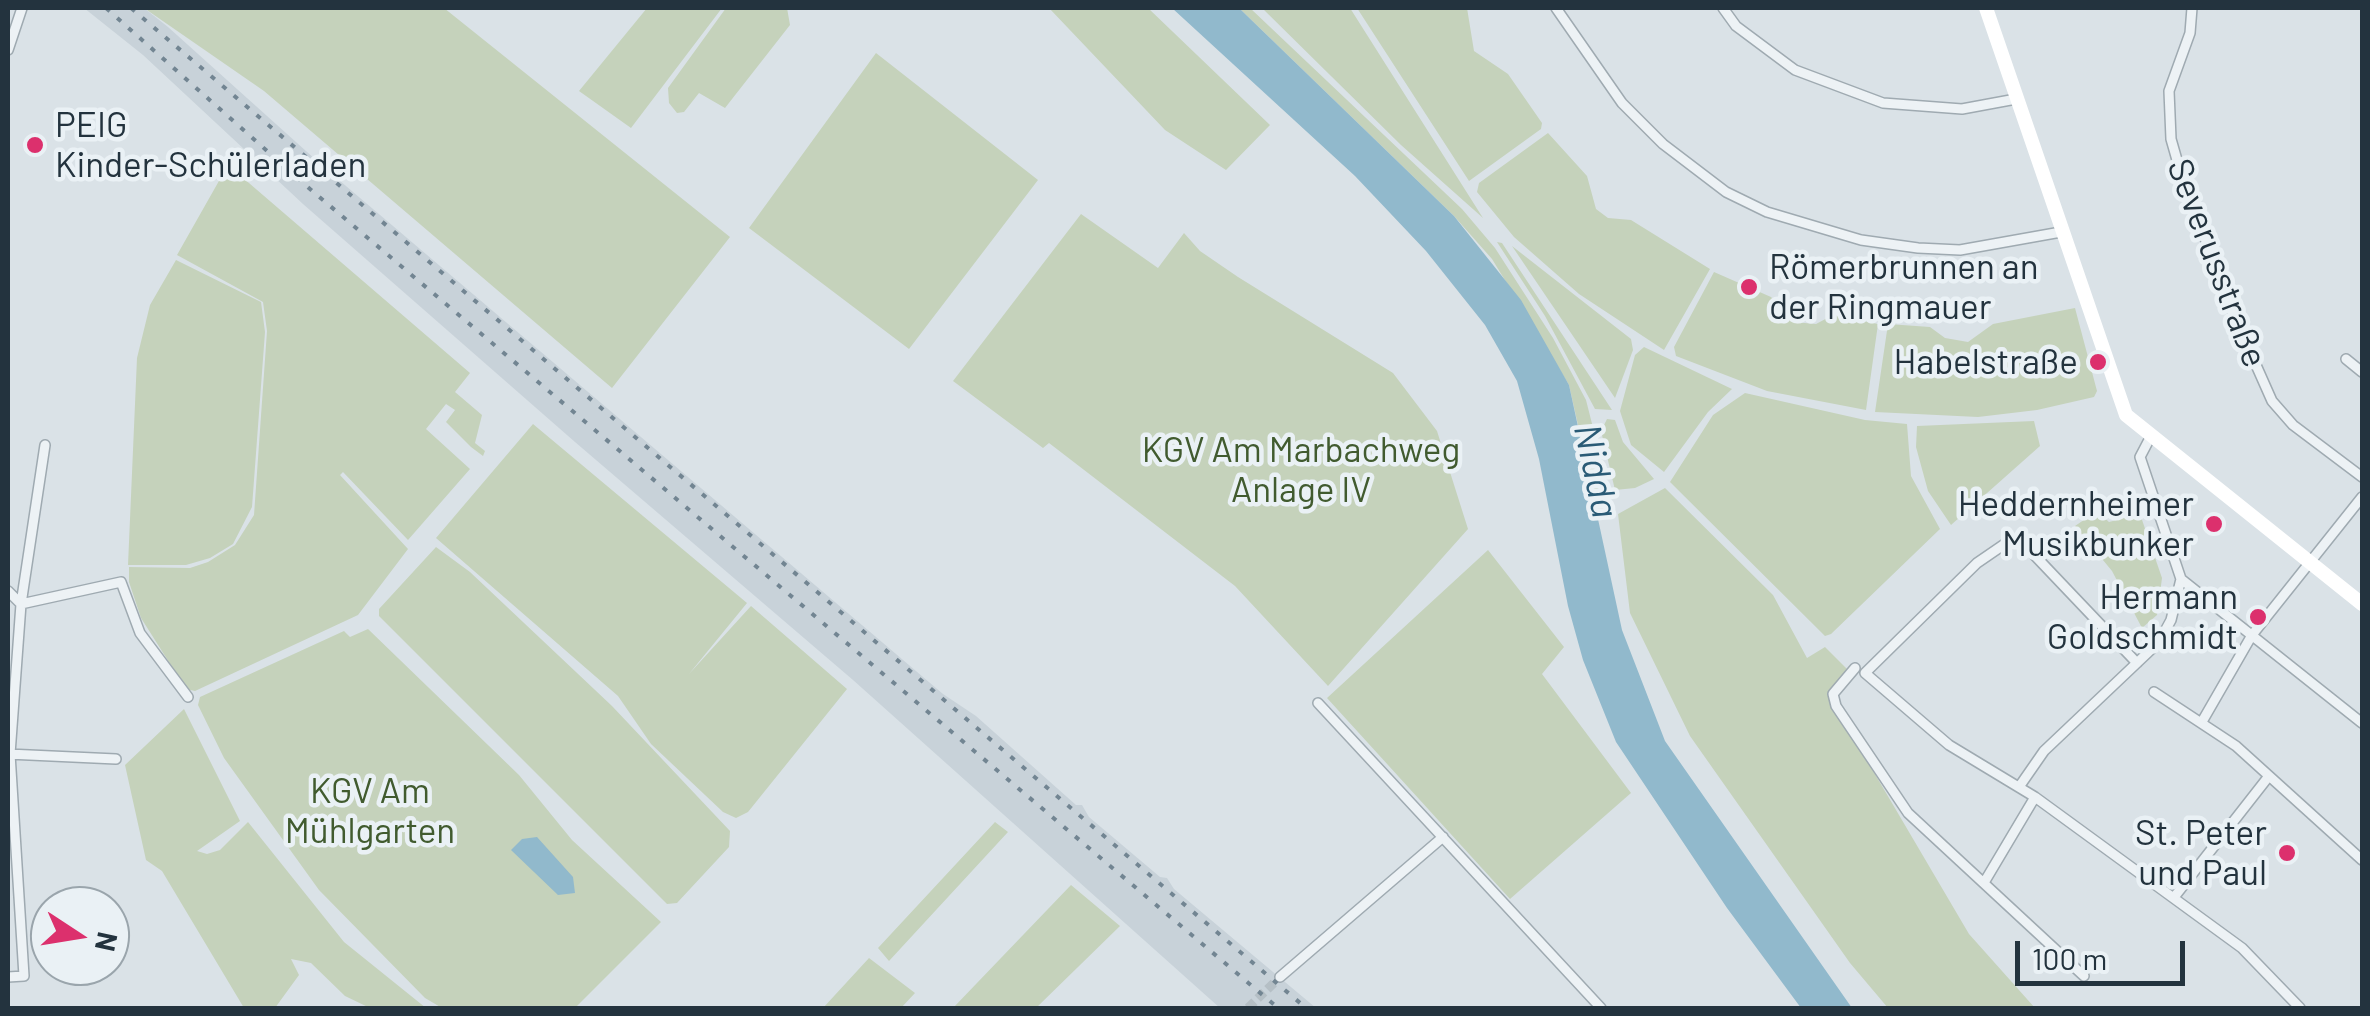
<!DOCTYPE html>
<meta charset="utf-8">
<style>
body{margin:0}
#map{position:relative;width:2370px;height:1016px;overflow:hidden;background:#dae2e7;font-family:Barlow,sans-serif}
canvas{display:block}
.frame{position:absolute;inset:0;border:10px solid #23333e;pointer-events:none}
.north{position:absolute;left:30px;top:886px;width:100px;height:100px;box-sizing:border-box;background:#eaf1f5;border:2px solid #9aa5ac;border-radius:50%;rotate:102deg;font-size:28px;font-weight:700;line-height:40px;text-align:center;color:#23333e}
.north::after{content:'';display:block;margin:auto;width:35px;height:45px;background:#dc306d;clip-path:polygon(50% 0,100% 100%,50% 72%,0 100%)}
.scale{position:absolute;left:2015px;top:941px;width:170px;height:45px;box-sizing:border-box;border:5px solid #23333e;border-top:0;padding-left:12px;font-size:30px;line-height:35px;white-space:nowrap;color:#23333e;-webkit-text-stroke:8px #eaf1f5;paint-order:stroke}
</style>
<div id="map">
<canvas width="2370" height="1016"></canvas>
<div class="frame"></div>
<div class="north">N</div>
<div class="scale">100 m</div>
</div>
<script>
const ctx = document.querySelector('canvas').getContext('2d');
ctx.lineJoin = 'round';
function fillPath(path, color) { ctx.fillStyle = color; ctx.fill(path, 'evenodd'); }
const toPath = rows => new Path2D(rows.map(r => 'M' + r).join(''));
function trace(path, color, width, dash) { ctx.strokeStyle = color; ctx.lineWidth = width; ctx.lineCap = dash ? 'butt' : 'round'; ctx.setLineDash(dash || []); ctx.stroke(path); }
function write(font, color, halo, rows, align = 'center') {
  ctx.font = font + ' Barlow,sans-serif'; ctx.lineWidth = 9; ctx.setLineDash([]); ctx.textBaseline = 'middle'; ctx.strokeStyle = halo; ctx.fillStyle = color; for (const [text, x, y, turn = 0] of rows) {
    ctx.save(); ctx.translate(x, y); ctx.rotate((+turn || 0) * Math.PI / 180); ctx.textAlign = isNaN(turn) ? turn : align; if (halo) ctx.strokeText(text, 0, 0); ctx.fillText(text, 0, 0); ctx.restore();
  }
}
fillPath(toPath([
 [84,8,144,8,168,27,326,169,943,694,976,716,1076,805,1082,805,1089,817,1160,877,1167,878,1174,889,1316,1008,1220,1008,853,680,575,442,303,204,143,55]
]), '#c8d2d9');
fillPath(toPath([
 [144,8,444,8,730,237,612,388,264,91],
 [647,8,722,8,631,128,579,91],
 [726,8,787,8,790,25,725,108,699,93,684,112,677,113,669,103,668,88],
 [1049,8,1148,8,1270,125,1226,170,1165,130],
 [1239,8,1250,8,1462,209,1495,248,1553,338,1586,400,1605,475,1604,485,1594,496,1569,385,1492,259,1454,216],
 [1262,8,1350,8,1483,218,1401,145],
 [1357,8,1467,8,1474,51,1508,74,1542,123,1541,129,1469,181],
 [876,53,1038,180,909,349,749,228],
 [1548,133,1587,176,1596,209,1608,218,1631,220,1710,269,1664,350,1579,294,1514,237,1477,192,1479,183],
 [228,165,470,373,455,392,482,415,475,443,485,451,483,456,471,447,446,422,455,410,446,404,426,429,470,469,408,540,343,472,340,475,408,549,358,615,195,691,186,689,141,618,129,582,129,567,190,568,208,562,235,545,254,515,267,331,263,302,177,255],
 [1081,214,1158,268,1184,233,1200,251,1238,277,1393,373,1437,431,1468,529,1328,686,1235,586,1049,443,1043,448,953,381],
 [1497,242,1502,243,1612,410,1595,409,1545,316],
 [1512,246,1631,339,1633,350,1615,398],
 [176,260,261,302,265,332,252,507,233,544,210,558,186,565,128,565,137,358,150,305],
 [1714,272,1771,297,1793,322,1816,324,1833,315,1878,324,1866,410,1767,391,1676,356,1674,347],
 [2075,308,2097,391,2094,397,2037,410,1978,417,1875,412,1888,324,1930,327,1945,338,1968,342,1993,324],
 [1644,347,1732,389,1708,412,1664,472,1631,445,1620,411,1635,355],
 [1745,393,1865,420,1907,424,1911,476,1940,529,1831,634,1825,636,1670,482,1713,415],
 [1607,419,1615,420,1623,442,1654,479,1635,488,1615,490,1601,431],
 [2034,421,2040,446,1951,525,1928,491,1916,447,1917,426],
 [533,424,747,603,689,674,751,606,847,689,748,812,736,818,723,812,651,744,618,696,436,538],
 [1665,488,1773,595,1807,658,1825,647,1848,670,1829,696,1969,934,2035,1008,1888,1008,1850,963,1690,736,1630,613,1618,514],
 [2097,511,2109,522,2140,514,2162,578,2157,615,2142,628,2112,571,2075,526],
 [436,547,470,572,612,706,730,831,729,847,677,903,667,904,379,616,379,609],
 [1488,550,1564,647,1542,674,1631,793,1510,899,1327,698],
 [368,629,519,775,572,840,661,922,575,1008,442,1008,425,998,319,890,224,758,198,705,200,697,344,631,350,637],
 [184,709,240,821,197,851,207,854,220,850,248,822,344,942,426,1008,370,1008,345,996,311,963,291,959,299,975,275,1008,244,1008,162,871,146,860,125,765],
 [995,822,1008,832,889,961,878,948],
 [1071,885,1120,926,1036,1008,953,1008],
 [869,958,915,993,901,1008,823,1008]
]), '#c5d2bb');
fillPath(toPath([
 [1172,8,1239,8,1454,216,1521,300,1569,385,1622,630,1665,741,1852,1008,1801,1008,1727,908,1616,742,1583,660,1568,606,1539,459,1517,381,1485,325,1426,251,1355,176],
 [537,837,573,877,575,893,558,895,511,850,522,839]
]), '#91b9cc');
trace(toPath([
 [1248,1008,1280,977]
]), '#b5bfc5', 9, [9, 4.5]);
const street = toPath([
 [1556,8,1622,103,1663,144,1726,192,1767,212,1861,240,1918,248,1960,250,2061,232],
 [1723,8,1736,26,1795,70,1883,103,1962,109,2016,99],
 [2192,8,2190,33,2169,91,2171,139,2181,174,2232,311,2272,401,2293,425,2362,477],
 [8,50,22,8],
 [2346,359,2362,372],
 [2181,579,2362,723],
 [8,591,21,604],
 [21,604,121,582,140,633,188,697],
 [2137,663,2020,540,2012,539,1977,563,1865,673,1949,745,2035,797,2242,948,2300,1008],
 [1855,668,1833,694,1836,706,1908,813,2084,976],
 [2154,692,2236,746,2362,860],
 [1318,703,1601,1008],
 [2203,720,2252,635,2362,497],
 [8,754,116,759],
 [2019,787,2044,751,2159,642,2171,620,2181,579,2140,457,2151,436],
 [1985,881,2035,797],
 [2175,896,2269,776],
 [8,977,24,976,10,754,21,604,45,445],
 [1280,977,1443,837]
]);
trace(street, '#9faab1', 12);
trace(street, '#edf2f5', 9);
trace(toPath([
 [1986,8,2126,415,2362,604]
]), '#fff', 14);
trace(toPath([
 [106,8,310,189,1278,1008],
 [131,8,1306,1008]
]), '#728592', 4, [5, 10]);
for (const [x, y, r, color] of [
 [35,145,10,"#dc306d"],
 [1749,287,10,"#dc306d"],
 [2098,362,10,"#dc306d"],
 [2214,524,10,"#dc306d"],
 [2258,617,10,"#dc306d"],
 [2287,853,10,"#dc306d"]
]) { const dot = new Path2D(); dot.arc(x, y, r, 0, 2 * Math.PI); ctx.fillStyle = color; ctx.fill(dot); trace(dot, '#eaf1f5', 4); }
write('35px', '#23333e', '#eaf1f5', [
 ["PEIG",55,125,"left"],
 ["Kinder-Schülerladen",55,165,"left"],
 ["Römerbrunnen an",1769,267,"left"],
 ["der Ringmauer",1769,307,"left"],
 ["Habelstraße",2078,362],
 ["Heddernheimer",2194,504],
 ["Musikbunker",2194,544],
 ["Hermann",2238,597],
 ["Goldschmidt",2238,637],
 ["St. Peter",2267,833],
 ["und Paul",2267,873]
], 'right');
write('35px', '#23333e', '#eaf1f5', [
 ["Severusstraße",2217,263,69]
]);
write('35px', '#415b2f', '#eaf1f5', [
 ["KGV Am Marbachweg",1301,450],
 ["Anlage IV",1301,490],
 ["KGV Am",370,791],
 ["Mühlgarten",370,831]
]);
write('italic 38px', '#2a5b76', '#eaf1f5', [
 ["Nidda",1596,471,78]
]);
</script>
